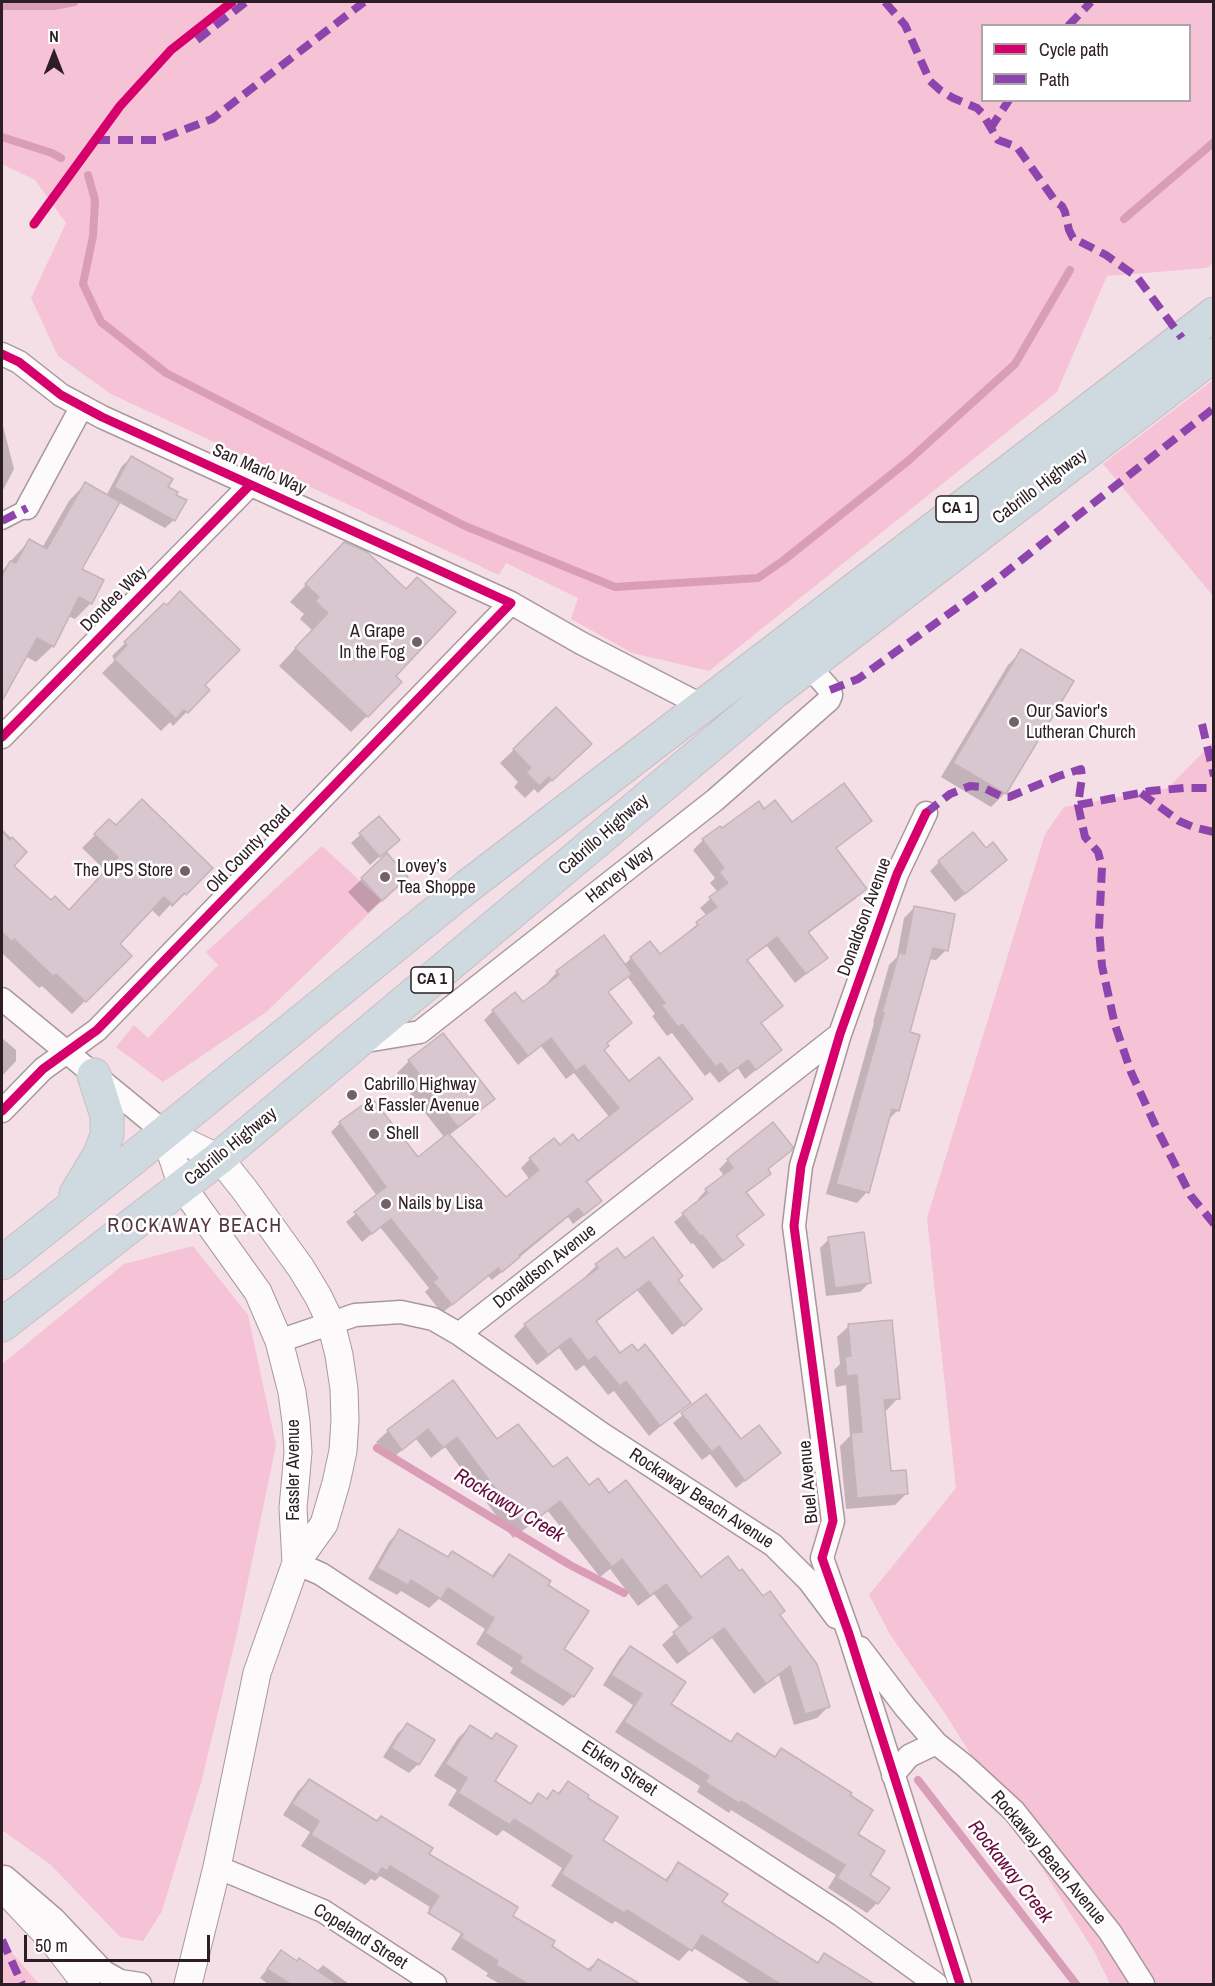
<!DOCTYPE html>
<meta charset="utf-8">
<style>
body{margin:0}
#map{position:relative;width:1215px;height:1986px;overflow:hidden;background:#f4dfe7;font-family:"Archivo Narrow",sans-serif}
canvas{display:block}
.frame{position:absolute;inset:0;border:3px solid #2c1e24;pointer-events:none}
.legend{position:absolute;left:981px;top:24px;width:210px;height:78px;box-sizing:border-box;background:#fff;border:2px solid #aba5a7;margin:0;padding:8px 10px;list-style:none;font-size:18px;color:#2c1e24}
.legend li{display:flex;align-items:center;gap:12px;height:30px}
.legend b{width:30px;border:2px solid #aba5a7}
.north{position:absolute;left:24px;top:24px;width:60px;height:60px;-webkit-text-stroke:4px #fff;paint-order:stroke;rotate:0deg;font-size:16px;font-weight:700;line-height:24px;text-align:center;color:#2c1e24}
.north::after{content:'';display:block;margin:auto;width:21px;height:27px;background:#2c1e24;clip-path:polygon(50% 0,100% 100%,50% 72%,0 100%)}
.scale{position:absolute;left:24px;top:1935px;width:186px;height:27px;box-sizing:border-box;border:3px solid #2c1e24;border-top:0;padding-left:8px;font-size:18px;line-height:21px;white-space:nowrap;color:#2c1e24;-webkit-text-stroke:4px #fff;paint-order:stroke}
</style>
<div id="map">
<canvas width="1215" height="1986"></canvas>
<div class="frame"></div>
<ul class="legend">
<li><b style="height:8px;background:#d6006c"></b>Cycle path</li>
<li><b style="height:8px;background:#8e44ad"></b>Path</li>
</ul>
<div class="north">N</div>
<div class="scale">50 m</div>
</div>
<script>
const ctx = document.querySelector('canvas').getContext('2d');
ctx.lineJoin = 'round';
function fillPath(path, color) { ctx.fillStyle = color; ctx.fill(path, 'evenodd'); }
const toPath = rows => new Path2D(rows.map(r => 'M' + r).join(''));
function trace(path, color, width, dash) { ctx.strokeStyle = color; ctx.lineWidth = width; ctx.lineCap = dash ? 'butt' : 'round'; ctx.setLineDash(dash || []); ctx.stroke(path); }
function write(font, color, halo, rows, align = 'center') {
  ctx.font = font + ' "Archivo Narrow",sans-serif'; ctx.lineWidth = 5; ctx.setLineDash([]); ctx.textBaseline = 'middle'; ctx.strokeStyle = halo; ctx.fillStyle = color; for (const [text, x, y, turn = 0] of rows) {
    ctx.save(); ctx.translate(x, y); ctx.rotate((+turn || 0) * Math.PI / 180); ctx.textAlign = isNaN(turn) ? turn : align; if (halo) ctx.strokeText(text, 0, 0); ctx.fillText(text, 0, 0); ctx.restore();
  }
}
fillPath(toPath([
 [2,2,1213,2,1213,263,1207,268,1107,276,1057,392,709,671,632,653,571,619,578,598,506,563,499,575,111,394,58,356,31,298,66,223,35,180,2,164],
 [982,26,1190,26,1190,100,982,100],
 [1213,380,1213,596,1103,464],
 [1213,742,1213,1984,1110,1984,1095,1953,946,1715,891,1636,869,1595,956,1488,927,1218,1045,834,1064,807,1168,788],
 [322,846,382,901,265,1013,163,1082,116,1047,134,1025,148,1038,218,965,206,952],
 [193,1246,248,1315,276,1445,238,1629,202,1779,162,1911,143,1941,120,1937,51,1865,2,1830,2,1364,124,1264],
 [2,1941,39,1984,2,1984]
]), '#f5c2d6');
fillPath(toPath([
 [2,422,14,469,2,492],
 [131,458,166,488,174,520,165,528,118,502,80,569,91,603,75,619,68,616,53,646,36,662,25,656,11,681,2,691,2,571,29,541,42,548,69,501,85,484,106,496,122,466],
 [328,561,394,676,367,716,351,732,279,666,312,630,300,619,304,614,290,602],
 [164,605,203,685,208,690,173,726,170,722,161,731,102,673,115,660,112,656],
 [1022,651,1072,681,1005,793,991,807,941,777,1008,665],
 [556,709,576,757,538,793,534,789,525,798,514,787,518,782,500,763],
 [764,811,791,824,870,820,835,849,865,889,855,899,807,934,826,958,795,983,767,946,746,961,781,1006,760,1024,780,1050,745,1079,738,1068,719,1083,710,1072,705,1076,672,1033,667,1036,652,1016,655,1014,627,976,607,993,630,1023,606,1044,602,1050,629,1083,691,1099,681,1108,586,1183,600,1201,591,1210,573,1224,568,1217,492,1280,488,1276,442,1313,425,1292,429,1288,380,1227,362,1242,346,1222,377,1196,331,1132,340,1123,418,1159,445,1138,410,1094,412,1092,397,1073,409,1061,493,1099,480,1111,448,1136,506,1199,530,1180,521,1168,530,1159,559,1147,578,1143,610,1118,574,1073,566,1079,541,1046,518,1065,484,1020,493,1011,523,1004,549,984,548,982,557,972,624,965,631,958,659,956,707,916,700,908,718,892,710,883,715,878,693,850,703,840],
 [379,818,389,848,370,865,351,843],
 [109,821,116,827,211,868,172,907,170,905,159,917,151,909,118,944,130,956,72,1014,42,986,39,988,2,953,2,829,25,852,12,866,51,902,69,911,106,871,82,848],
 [387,856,393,890,368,913,348,892],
 [939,862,997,868,955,902,930,871],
 [915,907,946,950,936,960,928,959,908,1033,898,1110,887,1121,867,1192,857,1203,826,1194,874,1023,873,1023,889,965,897,957,904,918],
 [2,1038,16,1050,16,1061,2,1076],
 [773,1125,790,1150,767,1170,769,1173,761,1182,745,1194,753,1223,735,1237,742,1245,713,1269,693,1243,691,1244,674,1222,699,1201,698,1199,706,1190,724,1176,719,1169,728,1160],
 [829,1239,869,1283,860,1292,826,1296,820,1248],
 [625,1260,676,1281,689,1320,672,1335,637,1290,595,1323,620,1355,689,1402,649,1436,614,1391,608,1395,584,1365,576,1371,559,1348,537,1365,514,1336,525,1325,587,1278,586,1276,596,1266],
 [849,1326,898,1398,887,1410,884,1410,889,1473,907,1493,895,1505,846,1509,840,1446,850,1436,846,1385,836,1387,834,1370,840,1364,837,1337],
 [452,1382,497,1441,588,1487,608,1495,701,1579,778,1615,828,1707,817,1718,794,1725,779,1675,754,1694,712,1638,677,1664,662,1645,680,1628,654,1594,638,1606,610,1569,600,1577,548,1511,513,1538,445,1447,431,1458,416,1439,390,1460,376,1442,388,1431],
 [706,1396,741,1441,779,1453,736,1488,710,1454,702,1460,673,1423],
 [399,1531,447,1558,452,1553,491,1577,499,1566,509,1556,546,1586,573,1696,563,1706,510,1673,513,1668,476,1644,485,1629,439,1599,429,1608,401,1591,397,1595,368,1579,389,1542],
 [630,1648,669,1705,729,1743,737,1735,774,1758,781,1750,848,1796,856,1834,877,1903,867,1913,828,1888,836,1875,731,1810,729,1813,697,1792,700,1786,615,1732,633,1705,603,1685,620,1658],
 [407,1725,433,1741,418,1764,409,1773,383,1757,398,1733],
 [470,1727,492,1782,529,1805,539,1795,546,1799,553,1792,557,1794,568,1783,601,1841,664,1881,679,1864,720,1903,816,1964,824,1955,866,1981,864,1984,751,1984,692,1947,679,1961,615,1921,612,1924,551,1886,562,1868,503,1830,497,1836,448,1805,457,1790,434,1776,458,1738],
 [309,1780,427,1855,511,1916,550,1947,586,1970,598,1961,630,1980,627,1984,500,1984,486,1976,488,1973,451,1949,462,1932,428,1909,430,1907,380,1876,375,1881,371,1879,365,1885,301,1846,310,1832,283,1815,298,1791],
 [281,1952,297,1963,316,1972,323,1965,349,1984,268,1984,260,1978]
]), '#0003');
trace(toPath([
 [2,6,54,6,74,2],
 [2,137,52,153,61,158],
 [88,175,95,200,93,236,83,284,101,322,166,373,465,526,615,587,758,578,784,560,908,461,1015,364,1070,270],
 [1124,219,1214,142],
 [377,1448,570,1565,624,1593],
 [918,1780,1076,1984]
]), '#d99db5', 8);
const building = toPath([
 [131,456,173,479,168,487,178,492,176,495,187,500,175,521,114,487,131,456],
 [85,482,120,502,82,569,104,580,92,604,79,597,54,647,37,638,2,701,2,576,10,561,16,563,29,539,47,549,85,482],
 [344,542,367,552,406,589,417,577,456,612,396,676,402,682,368,717,295,648,328,613,315,601,319,597,305,584,344,542],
 [180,591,240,650,205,685,210,690,188,713,184,710,176,719,114,659,127,645,124,642,164,603,167,605,180,591],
 [1021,649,1074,681,1006,794,953,763,1021,649],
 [556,707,592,744,552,781,549,777,539,786,526,772,531,768,513,749,556,707],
 [844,783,872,821,836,848,867,889,808,932,828,958,806,974,777,937,747,960,783,1006,761,1023,782,1050,756,1070,748,1060,729,1074,721,1063,716,1067,682,1024,678,1027,661,1005,665,1003,630,957,650,941,660,954,698,925,696,922,717,907,709,897,728,883,719,872,724,868,702,839,720,826,722,828,759,801,764,809,775,800,792,822,844,783],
 [142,799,213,868,186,895,184,893,173,905,164,897,120,944,132,956,86,1002,56,974,53,976,14,939,12,942,2,932,2,831,10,840,12,837,27,852,14,866,51,900,55,896,69,910,118,857,94,834,109,819,116,825,142,799],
 [379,816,400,840,380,857,359,833,379,816],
 [973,832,986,848,993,842,1007,860,965,894,938,861,973,832],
 [387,853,408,877,382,901,361,878,387,853],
 [914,906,955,914,948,951,933,948,910,1032,920,1035,899,1111,892,1109,869,1193,836,1184,884,1013,882,1012,899,953,905,954,914,906],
 [604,935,632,974,608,992,632,1023,607,1043,609,1046,604,1050,629,1081,659,1057,693,1099,586,1181,602,1201,584,1215,578,1208,519,1255,520,1257,502,1272,498,1268,452,1305,433,1282,438,1278,391,1219,372,1234,354,1212,386,1187,339,1122,372,1098,418,1157,448,1133,506,1197,539,1170,529,1158,554,1138,560,1145,573,1134,578,1141,619,1108,584,1065,576,1071,551,1038,528,1056,492,1010,515,992,523,1002,559,975,556,971,604,935],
 [443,1033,495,1099,458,1127,421,1080,423,1079,408,1060,443,1033],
 [773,1122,793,1147,791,1151,768,1169,771,1174,746,1192,764,1215,736,1236,744,1245,723,1261,702,1235,700,1236,682,1213,708,1193,705,1189,733,1168,727,1159,773,1122],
 [864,1232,871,1283,835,1288,828,1237,864,1232],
 [653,1237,683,1276,678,1280,702,1309,684,1326,649,1281,596,1321,620,1353,632,1344,638,1351,645,1344,691,1403,660,1426,626,1381,620,1386,595,1356,588,1361,570,1338,548,1355,524,1324,598,1268,595,1264,617,1248,625,1258,653,1237],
 [892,1320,900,1399,884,1400,891,1471,906,1470,908,1494,857,1498,851,1433,862,1432,857,1375,847,1376,845,1357,851,1356,848,1324,892,1320],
 [453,1380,497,1439,518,1424,553,1467,567,1457,589,1485,598,1478,609,1493,626,1480,701,1577,728,1556,739,1571,742,1569,763,1596,770,1591,785,1611,780,1615,817,1664,830,1707,805,1714,790,1666,766,1684,724,1628,689,1654,673,1632,692,1618,666,1584,650,1596,622,1559,612,1567,560,1501,525,1528,457,1437,443,1448,428,1429,402,1450,387,1430,453,1380],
 [706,1394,741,1439,759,1425,781,1453,745,1481,719,1446,712,1452,681,1413,706,1394],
 [399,1529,448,1557,452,1551,494,1577,509,1554,551,1581,548,1585,589,1611,564,1649,593,1668,574,1697,519,1662,522,1657,485,1633,494,1618,448,1588,441,1599,411,1580,408,1585,377,1568,399,1529],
 [630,1646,686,1682,671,1704,731,1742,737,1733,775,1757,781,1748,852,1793,850,1795,873,1810,858,1834,885,1851,870,1875,890,1888,878,1904,837,1878,845,1865,741,1801,740,1804,705,1782,709,1776,624,1722,642,1694,611,1675,630,1646],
 [407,1723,435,1740,419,1765,391,1748,407,1723],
 [470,1725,492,1739,496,1733,517,1746,495,1781,531,1804,538,1793,547,1799,553,1790,559,1794,568,1781,589,1795,588,1798,618,1817,603,1840,667,1881,678,1862,728,1894,722,1902,818,1963,824,1953,874,1984,780,1984,702,1935,692,1951,627,1910,624,1913,561,1874,572,1856,514,1819,510,1825,458,1793,467,1778,445,1764,470,1725],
 [309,1779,377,1821,381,1816,433,1848,429,1854,518,1907,513,1916,555,1941,552,1946,590,1971,598,1959,640,1984,528,1984,496,1965,498,1961,461,1938,463,1934,428,1913,439,1896,390,1866,387,1871,382,1868,377,1875,311,1835,319,1821,292,1804,309,1779],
 [281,1950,297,1961,299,1958,337,1984,290,1984,267,1969,281,1950]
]);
fillPath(building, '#d8c7ce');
trace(building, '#c4b3b9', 1.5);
const pedestrian = toPath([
 [2,521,27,508]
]);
const minor = toPath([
 [2,354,19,362,61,395,102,417,511,603,581,643,703,706],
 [27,508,82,406],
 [2,737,250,485],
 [926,813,897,874,840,1034,801,1166,794,1226,833,1521,822,1558,849,1634,960,1984],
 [2,999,164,1132],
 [360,1042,420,1032,715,800,829,700,831,695,830,690,808,665],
 [2,1111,43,1069,97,1030,511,603],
 [459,1334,840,1034],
 [279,1341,355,1315,401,1312,433,1319,459,1334,602,1434,773,1545,809,1581,836,1617],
 [296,1563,321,1574,841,1915,936,1984],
 [860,1648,905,1707,936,1743,965,1766,1014,1811,1110,1932,1143,1984],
 [893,1775,909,1756,936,1743],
 [217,1867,323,1911,435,1984],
 [5,1877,54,1919,104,1972,120,1981,140,1984]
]);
const tertiary = toPath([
 [164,1132,219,1158,244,1189,301,1268,318,1296,331,1323,339,1355,344,1389,345,1420,343,1451,336,1483,324,1524,296,1563,257,1673,217,1867,188,1984],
 [164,1132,182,1186,258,1292,279,1341,292,1392,296,1422,298,1452,293,1508,296,1563],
 [2,1887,53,1941,86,1984]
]);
const trunk = toPath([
 [76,1194,100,1154,107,1135,107,1116,94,1075],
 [2,1263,131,1160,468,886,1214,314],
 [2,1325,219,1158,774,692,1214,355]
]);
trace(pedestrian, '#a8989e', 19);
trace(minor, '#a8989e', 25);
trace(tertiary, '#a8989e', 29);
trace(trunk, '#c9bec2', 35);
trace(pedestrian, '#fdfafb', 16);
trace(minor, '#fdfafb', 22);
trace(tertiary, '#fdfafb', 27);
trace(trunk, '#cedae0', 33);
trace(toPath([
 [885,2,905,25,930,81,940,90,953,98,977,108,982,113,998,140,1017,147,1056,202,1062,206,1065,212,1069,230,1073,238,1106,255,1137,277,1182,338],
 [1068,26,1091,2],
 [197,40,246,2],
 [990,129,1009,100],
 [95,140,157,140,212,119,364,2],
 [2,521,27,508],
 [830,690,858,679,1000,577,1214,408],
 [1202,724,1214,776],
 [1141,793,1179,821,1193,827,1214,832],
 [1078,805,1150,791,1184,788,1214,788],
 [926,813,950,794,970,786,982,787,1003,797,1009,797,1059,776,1081,769,1082,777,1078,805,1085,837,1098,852,1102,867,1099,929,1102,966,1115,1025,1131,1072,1157,1129,1191,1196,1214,1224],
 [2,1940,22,1984]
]), '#8e44ad', 8, [15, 8]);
trace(toPath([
 [34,224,120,106,171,50,232,2],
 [2,354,19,362,61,395,102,417,511,603,97,1030,43,1069,2,1111],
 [2,737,250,485],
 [926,813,897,874,840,1034,801,1166,794,1226,833,1521,822,1558,849,1634,960,1984]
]), '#d6006c', 9);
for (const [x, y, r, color] of [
 [417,642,6,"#726268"],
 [1014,722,6,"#726268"],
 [185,871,6,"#726268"],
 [385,877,6,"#726268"],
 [352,1095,6,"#726268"],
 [374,1134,6,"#726268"],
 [386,1204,6,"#726268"]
]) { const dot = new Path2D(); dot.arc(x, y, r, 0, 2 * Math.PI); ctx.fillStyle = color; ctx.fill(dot); trace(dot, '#fff', 2); }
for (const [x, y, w] of [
 [957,509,42],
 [432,980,42]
]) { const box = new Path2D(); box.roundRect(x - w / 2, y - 13, w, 26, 4.5); ctx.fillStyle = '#fff'; ctx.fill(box); trace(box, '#2c1e24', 1.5); }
write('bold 16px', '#2c1e24', null, [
 ["CA 1",957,509],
 ["CA 1",432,980]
]);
write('18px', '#2c1e24', '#fff', [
 ["San Marlo Way",259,470,24],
 ["Cabrillo Highway",1040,487,-37],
 ["Dondee Way",114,599,-45],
 ["Cabrillo Highway",604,835,-41],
 ["Old County Road",249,850,-46],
 ["Harvey Way",620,875,-38],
 ["Donaldson Avenue",865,917,-70],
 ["Cabrillo Highway",231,1147,-39],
 ["Donaldson Avenue",545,1267,-38],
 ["Fassler Avenue",294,1470,-90],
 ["Buel Avenue",809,1482,-95],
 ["Rockaway Beach Avenue",701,1499,33],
 ["Ebken Street",619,1769,33],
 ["Rockaway Beach Avenue",1048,1858,50],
 ["Copeland Street",360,1937,32]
]);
write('18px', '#2c1e24', '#fff', [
 ["A Grape",405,632,"right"],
 ["In the Fog",405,653,"right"],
 ["Our Savior's",1026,712],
 ["Lutheran Church",1026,733],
 ["Lovey’s",397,867],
 ["Tea Shoppe",397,888],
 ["The UPS Store",173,871,"right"],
 ["Cabrillo Highway",364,1085],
 ["& Fassler Avenue",364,1106],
 ["Shell",386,1134],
 ["Nails by Lisa",398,1204]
], 'left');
ctx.letterSpacing = '1.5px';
write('20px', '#553643', '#fff', [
 ["ROCKAWAY BEACH",195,1227]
]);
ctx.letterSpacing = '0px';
write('italic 20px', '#690b3f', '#fff', [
 ["Rockaway Creek",509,1506,31],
 ["Rockaway Creek",1010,1872,52]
]);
</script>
